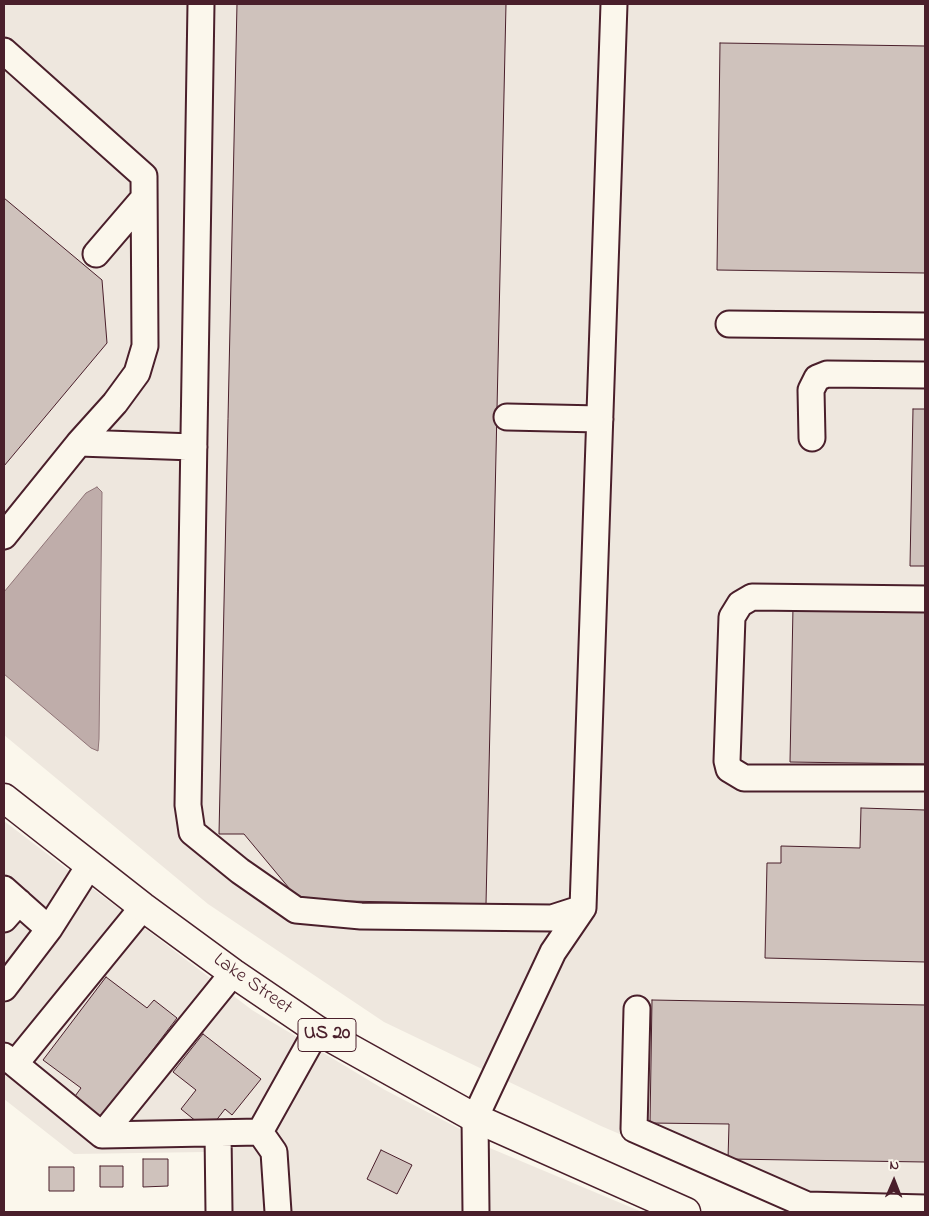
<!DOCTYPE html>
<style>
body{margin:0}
#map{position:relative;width:929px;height:1216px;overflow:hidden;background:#fbf7ec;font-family:"Indie Flower",sans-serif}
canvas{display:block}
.frame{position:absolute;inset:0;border:5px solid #4a1f2b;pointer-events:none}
.north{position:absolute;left:869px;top:1156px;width:50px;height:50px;-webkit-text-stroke:4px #fbf7ec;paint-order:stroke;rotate:1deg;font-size:14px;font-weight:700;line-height:20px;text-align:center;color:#4a1f2b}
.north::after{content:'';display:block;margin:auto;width:18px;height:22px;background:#4a1f2b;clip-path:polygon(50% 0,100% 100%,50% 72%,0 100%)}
</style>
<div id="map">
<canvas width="929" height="1216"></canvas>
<div class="frame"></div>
<div class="north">N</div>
</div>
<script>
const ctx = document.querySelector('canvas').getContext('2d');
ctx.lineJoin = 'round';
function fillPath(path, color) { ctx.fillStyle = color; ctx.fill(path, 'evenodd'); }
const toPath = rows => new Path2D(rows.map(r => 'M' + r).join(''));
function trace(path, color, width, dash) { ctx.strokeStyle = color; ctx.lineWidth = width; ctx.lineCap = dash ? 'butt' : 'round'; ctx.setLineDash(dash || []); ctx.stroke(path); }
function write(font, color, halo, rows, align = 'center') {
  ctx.font = font + ' "Indie Flower",sans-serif'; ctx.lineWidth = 4; ctx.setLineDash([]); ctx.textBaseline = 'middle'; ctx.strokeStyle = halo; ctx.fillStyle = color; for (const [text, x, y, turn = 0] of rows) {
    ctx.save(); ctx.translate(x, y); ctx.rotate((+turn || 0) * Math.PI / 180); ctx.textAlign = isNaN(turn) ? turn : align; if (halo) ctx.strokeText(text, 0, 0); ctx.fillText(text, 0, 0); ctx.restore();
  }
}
fillPath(toPath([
 [4,4,925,4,925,1212,802,1212,601,1126,384,1022,208,904,4,735],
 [4,821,252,1010,385,1090,460,1129,464,1212,207,1212,205,1152,74,1154,4,1099],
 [485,1146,642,1212,486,1212]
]), '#eee7de');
const water = toPath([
 [97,487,102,492,99,739,98,751,91,748,4,674,4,592,86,493,97,487]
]);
fillPath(water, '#bfadaa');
trace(water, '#907477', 1);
const building = toPath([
 [237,4,506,4,486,904,299,900,244,834,219,834,237,4],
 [720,43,925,46,925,273,717,270,720,43],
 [4,198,102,280,107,343,4,466,4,198],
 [913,409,925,409,925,566,910,566,913,409],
 [793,607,925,609,925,764,790,762,793,607],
 [861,808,925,810,925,962,765,958,767,863,781,863,781,846,860,848,861,808],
 [106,977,147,1008,154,1000,177,1018,94,1127,67,1107,81,1088,43,1060,106,977],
 [652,1000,925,1005,925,1162,728,1159,729,1124,650,1123,652,1000],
 [203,1034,261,1079,232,1115,225,1109,208,1131,181,1109,196,1090,173,1072,203,1034],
 [381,1150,412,1165,397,1194,367,1179,381,1150],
 [143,1159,168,1159,168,1186,143,1187,143,1159],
 [100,1166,123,1166,123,1187,100,1187,100,1166],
 [49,1167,74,1167,74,1191,49,1191,49,1167]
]);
fillPath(building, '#cfc2bc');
trace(building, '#4a1f2b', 1);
const minor = toPath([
 [201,4,188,805,192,832,240,871,296,910,361,916,552,918,583,908],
 [4,51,144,176,145,346,137,373,115,403,79,443],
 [96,254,144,198],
 [729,324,925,326],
 [507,417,600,419],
 [812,438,811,390,817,378,827,374,925,375],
 [4,536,79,443,194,447],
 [925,599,752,597,740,604,732,617,727,761,729,769,744,778,925,778],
 [4,889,49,929],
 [4,919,19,902],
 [4,988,49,929,89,866],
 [637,1009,634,1129,807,1205,925,1208],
 [4,1056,15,1064,143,907],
 [15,1064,102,1135,260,1132,317,1030],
 [260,1132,274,1152,278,1212],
 [218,1133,219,1212],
 [102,1135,233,973],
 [476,1212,475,1118,553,952,583,908,614,4]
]);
const major = toPath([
 [4,798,143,907,233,973,317,1030,475,1118,686,1212]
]);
trace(minor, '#4a1f2b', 29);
trace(major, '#4a1f2b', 31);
trace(minor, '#fbf7ec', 25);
trace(major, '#fbf7ec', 28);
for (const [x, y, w] of [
 [327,1035,58]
]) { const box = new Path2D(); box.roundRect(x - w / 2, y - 16.5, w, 33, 4); ctx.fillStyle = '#fbf7ec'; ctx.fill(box); trace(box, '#4a1f2b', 1); }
write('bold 19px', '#4a1f2b', null, [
 ["US 20",327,1035]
]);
write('20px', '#4a1f2b', '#fbf7ec', [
 ["Lake Street",252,985,35]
]);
</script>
